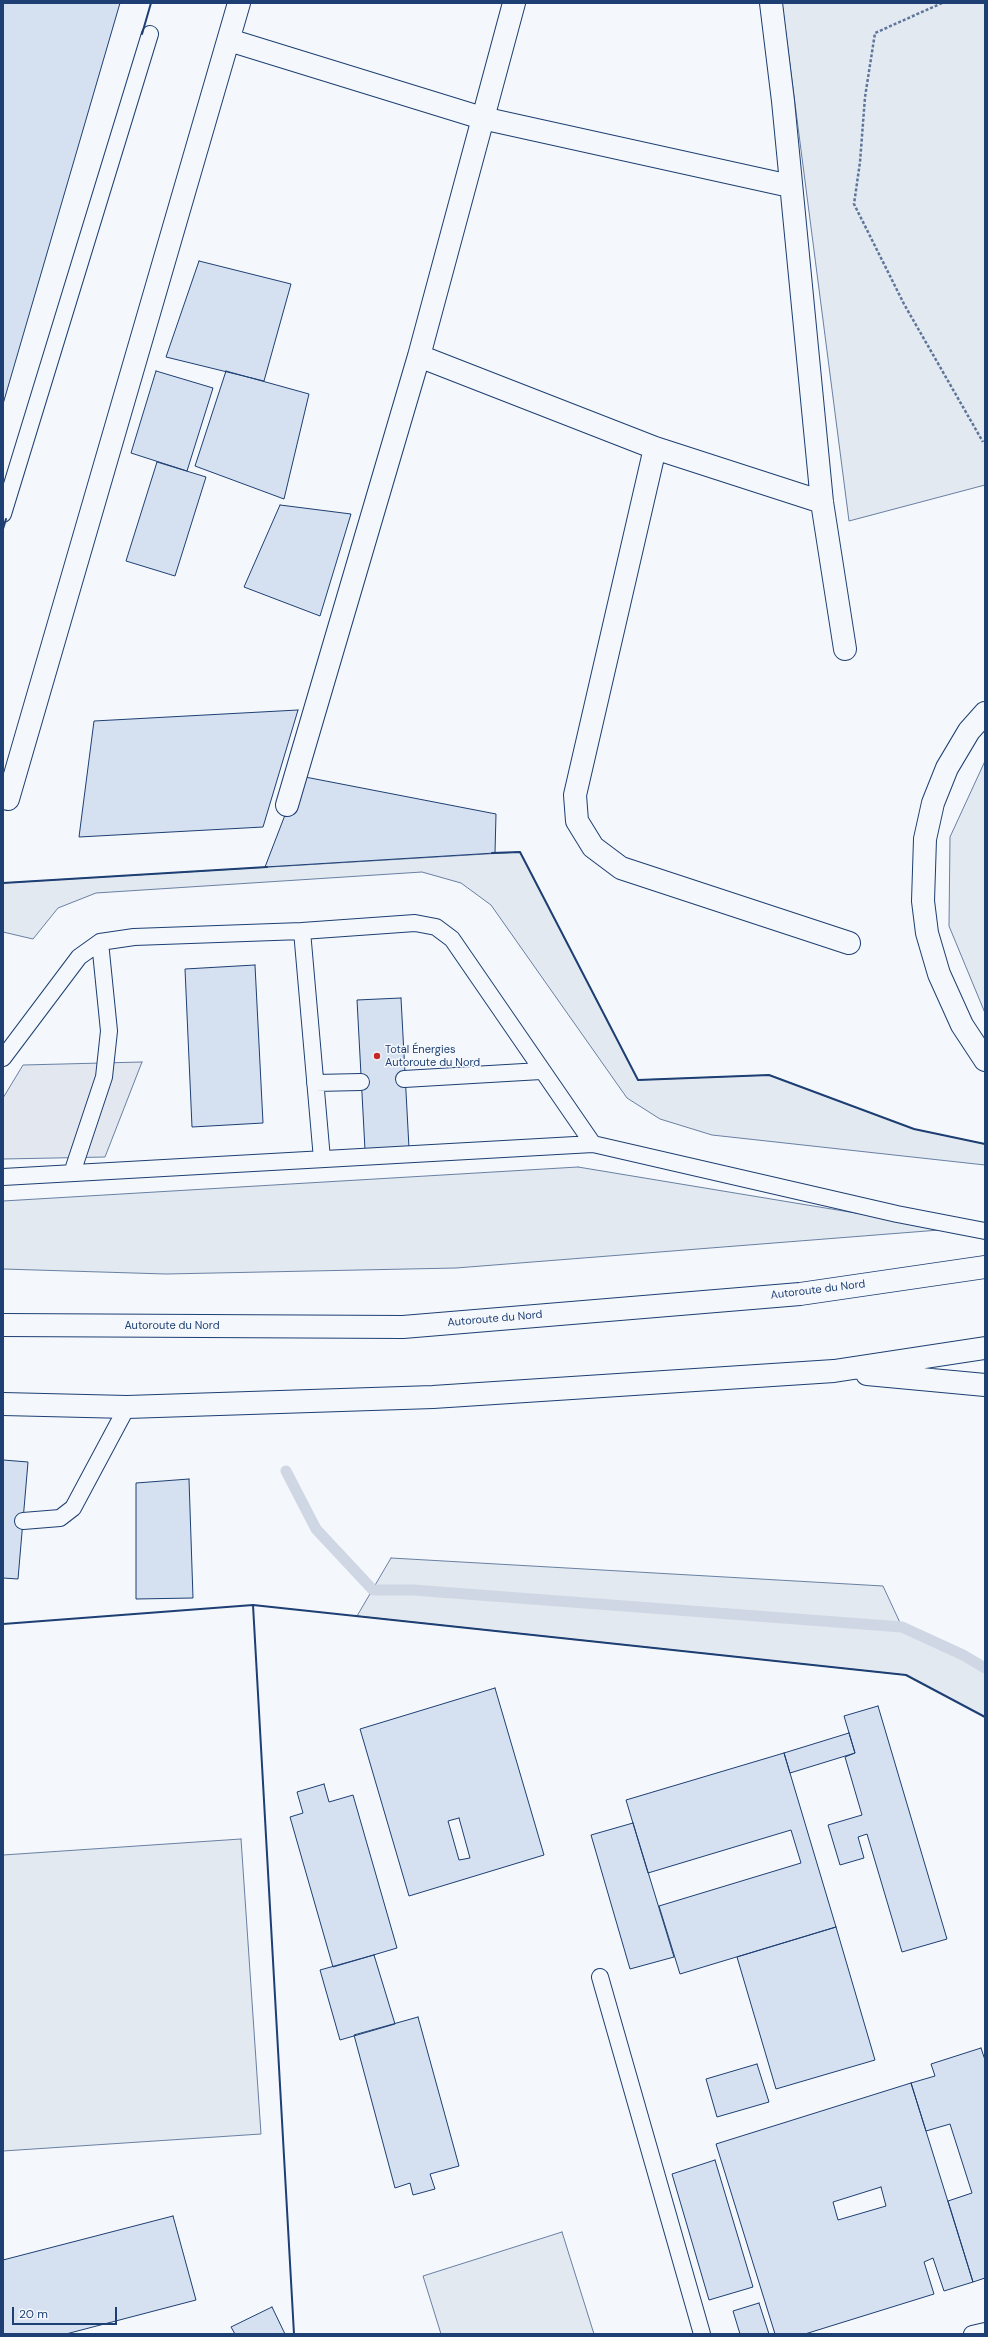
<!DOCTYPE html>
<meta charset="utf-8">
<style>
body{margin:0}
#map{position:relative;width:988px;height:2337px;overflow:hidden;background:#f4f7fb;font-family:"DM Sans",sans-serif}
canvas{display:block}
.frame{position:absolute;inset:0;border:4px solid #1d3f73;pointer-events:none}
.scale{position:absolute;left:12px;top:2307px;width:105px;height:18px;box-sizing:border-box;border:2px solid #1d3f73;border-top:0;padding-left:5px;font-size:12px;line-height:14px;white-space:nowrap;color:#1d3f73;-webkit-text-stroke:3px #f4f7fb;paint-order:stroke}
</style>
<div id="map">
<canvas width="988" height="2337"></canvas>
<div class="frame"></div>
<div class="scale">20 m</div>
</div>
<script>
const ctx = document.querySelector('canvas').getContext('2d');
ctx.lineJoin = 'round';
function fillPath(path, color) { ctx.fillStyle = color; ctx.fill(path, 'evenodd'); }
const toPath = rows => new Path2D(rows.map(r => 'M' + r).join(''));
function trace(path, color, width, dash) { ctx.strokeStyle = color; ctx.lineWidth = width; ctx.lineCap = dash ? 'butt' : 'round'; ctx.setLineDash(dash || []); ctx.stroke(path); }
function write(font, color, halo, rows, align = 'center') {
  ctx.font = font + ' "DM Sans",sans-serif'; ctx.lineWidth = 3; ctx.setLineDash([]); ctx.textBaseline = 'middle'; ctx.strokeStyle = halo; ctx.fillStyle = color; for (const [text, x, y, turn = 0] of rows) {
    ctx.save(); ctx.translate(x, y); ctx.rotate((+turn || 0) * Math.PI / 180); ctx.textAlign = isNaN(turn) ? turn : align; if (halo) ctx.strokeText(text, 0, 0); ctx.fillText(text, 0, 0); ctx.restore();
  }
}
const green = toPath([
 [782,3,985,3,985,485,849,521,782,3],
 [985,761,985,1013,949,926,950,837,985,761],
 [520,852,638,1080,769,1075,914,1129,985,1144,985,1165,712,1135,660,1119,627,1098,491,905,461,883,422,872,96,893,58,908,33,939,3,932,3,883,520,852],
 [578,1167,952,1229,456,1268,166,1274,3,1269,3,1201,578,1167],
 [391,1558,883,1586,902,1627,985,1668,985,1717,906,1675,357,1616,391,1558],
 [241,1839,261,2134,3,2151,3,1855,241,1839],
 [562,2232,594,2334,441,2334,423,2276,562,2232]
]);
fillPath(green, '#e3e9f0');
trace(green, '#687fa3', 1);
const parking = toPath([
 [142,1062,105,1157,3,1159,3,1098,23,1065,142,1062]
]);
fillPath(parking, '#e3e8f0');
trace(parking, '#687fa3', 1);
trace(toPath([
 [286,1471,316,1529,373,1590,413,1590,902,1627,963,1655,985,1668]
]), '#cfd7e4', 11);
const building = toPath([
 [3,3,120,3,3,404,3,3],
 [199,261,291,284,264,381,166,357,199,261],
 [156,371,213,388,187,471,131,453,156,371],
 [226,371,309,394,284,499,195,466,226,371],
 [157,462,206,477,175,576,126,561,157,462],
 [280,505,351,514,320,616,244,587,280,505],
 [298,710,263,827,79,837,94,721,298,710],
 [300,776,496,814,495,853,265,867,300,776],
 [255,965,263,1123,192,1127,185,969,255,965],
 [401,998,409,1148,365,1150,357,1000,401,998],
 [3,1460,28,1462,18,1579,3,1578,3,1460],
 [189,1479,193,1598,136,1599,136,1483,189,1479],
 [495,1688,544,1855,409,1896,360,1729,495,1688],
 [459,1818,470,1858,459,1860,448,1821,459,1818],
 [878,1706,947,1939,902,1952,867,1834,858,1837,864,1858,840,1865,828,1825,862,1815,845,1757,855,1753,844,1716,878,1706],
 [849,1733,855,1753,790,1773,784,1753,849,1733],
 [784,1753,836,1927,680,1974,659,1906,801,1863,791,1830,648,1873,626,1800,784,1753],
 [324,1784,329,1802,353,1795,397,1948,333,1967,290,1817,303,1813,297,1792,324,1784],
 [633,1823,674,1957,630,1969,591,1835,633,1823],
 [836,1927,875,2060,776,2089,737,1957,836,1927],
 [374,1955,395,2024,340,2040,320,1970,374,1955],
 [418,2017,459,2166,430,2174,435,2189,413,2195,410,2183,395,2188,354,2035,418,2017],
 [981,2048,985,2060,985,2278,973,2282,948,2201,972,2193,950,2124,926,2131,911,2083,935,2076,931,2064,981,2048],
 [757,2064,769,2102,717,2117,706,2079,757,2064],
 [911,2083,973,2282,944,2291,933,2258,924,2262,934,2294,805,2334,775,2334,716,2144,911,2083],
 [881,2187,886,2206,838,2220,833,2202,881,2187],
 [715,2160,753,2287,709,2300,672,2174,715,2160],
 [173,2216,196,2300,66,2334,3,2334,3,2260,173,2216],
 [759,2303,769,2334,740,2334,733,2311,759,2303],
 [272,2307,285,2334,235,2334,231,2327,272,2307]
]);
fillPath(building, '#d5e0f0');
trace(building, '#1d3f73', 1);
const lane = toPath([
 [3,514,150,34],
 [302,931,322,1159],
 [3,1058,79,957,100,942,134,937,302,931,415,923,436,927,452,939,593,1144],
 [404,1079,541,1071],
 [315,1083,361,1082],
 [72,1173,104,1077,109,1031,100,942],
 [3,1177,593,1144,897,1214,985,1231],
 [23,1521,60,1518,73,1508,127,1407],
 [600,1977,702,2334],
 [972,2334,985,2331]
]);
const street = toPath([
 [771,3,783,101,822,502,845,649],
 [229,40,482,118,790,186],
 [419,356,655,448,822,502],
 [655,448,575,795,577,821,593,847,621,868,849,943],
 [8,799,239,3],
 [287,805,419,356,514,3]
]);
const highway = toPath([
 [985,713,969,731,947,768,933,803,925,839,923,901,927,933,939,974,962,1025,985,1060],
 [3,1325,403,1327,800,1294,985,1267],
 [867,1374,985,1385],
 [3,1404,127,1407,433,1397,834,1371,985,1348]
]);
trace(lane, '#1d3f73', 18);
trace(street, '#1d3f73', 24);
trace(highway, '#1d3f73', 24);
trace(toPath([
 [942,3,875,33,865,97,860,162,854,204,904,304,983,442]
]), '#5e769c', 2.5, [3, 2]);
trace(lane, '#f4f7fb', 16);
trace(street, '#f4f7fb', 22);
trace(highway, '#f4f7fb', 22);
trace(toPath([
 [142,34,151,3],
 [3,529,6,519],
 [492,853,520,852,638,1080,769,1075,914,1129,985,1144],
 [3,883,267,867],
 [253,1605,294,2334],
 [3,1624,253,1605,906,1675,985,1717]
]), '#1d3f73', 2);
for (const [x, y, r, color] of [
 [377,1056,4,"#c62828"]
]) { const dot = new Path2D(); dot.arc(x, y, r, 0, 2 * Math.PI); ctx.fillStyle = color; ctx.fill(dot); trace(dot, '#f4f7fb', 1.5); }
write('11px', '#1d3f73', '#f4f7fb', [
 ["Total Énergies",385,1050],
 ["Autoroute du Nord",385,1063]
], 'left');
write('11px', '#1d3f73', '#f4f7fb', [
 ["Autoroute du Nord",818,1290,-7],
 ["Autoroute du Nord",495,1319,-5],
 ["Autoroute du Nord",172,1326]
]);
</script>
